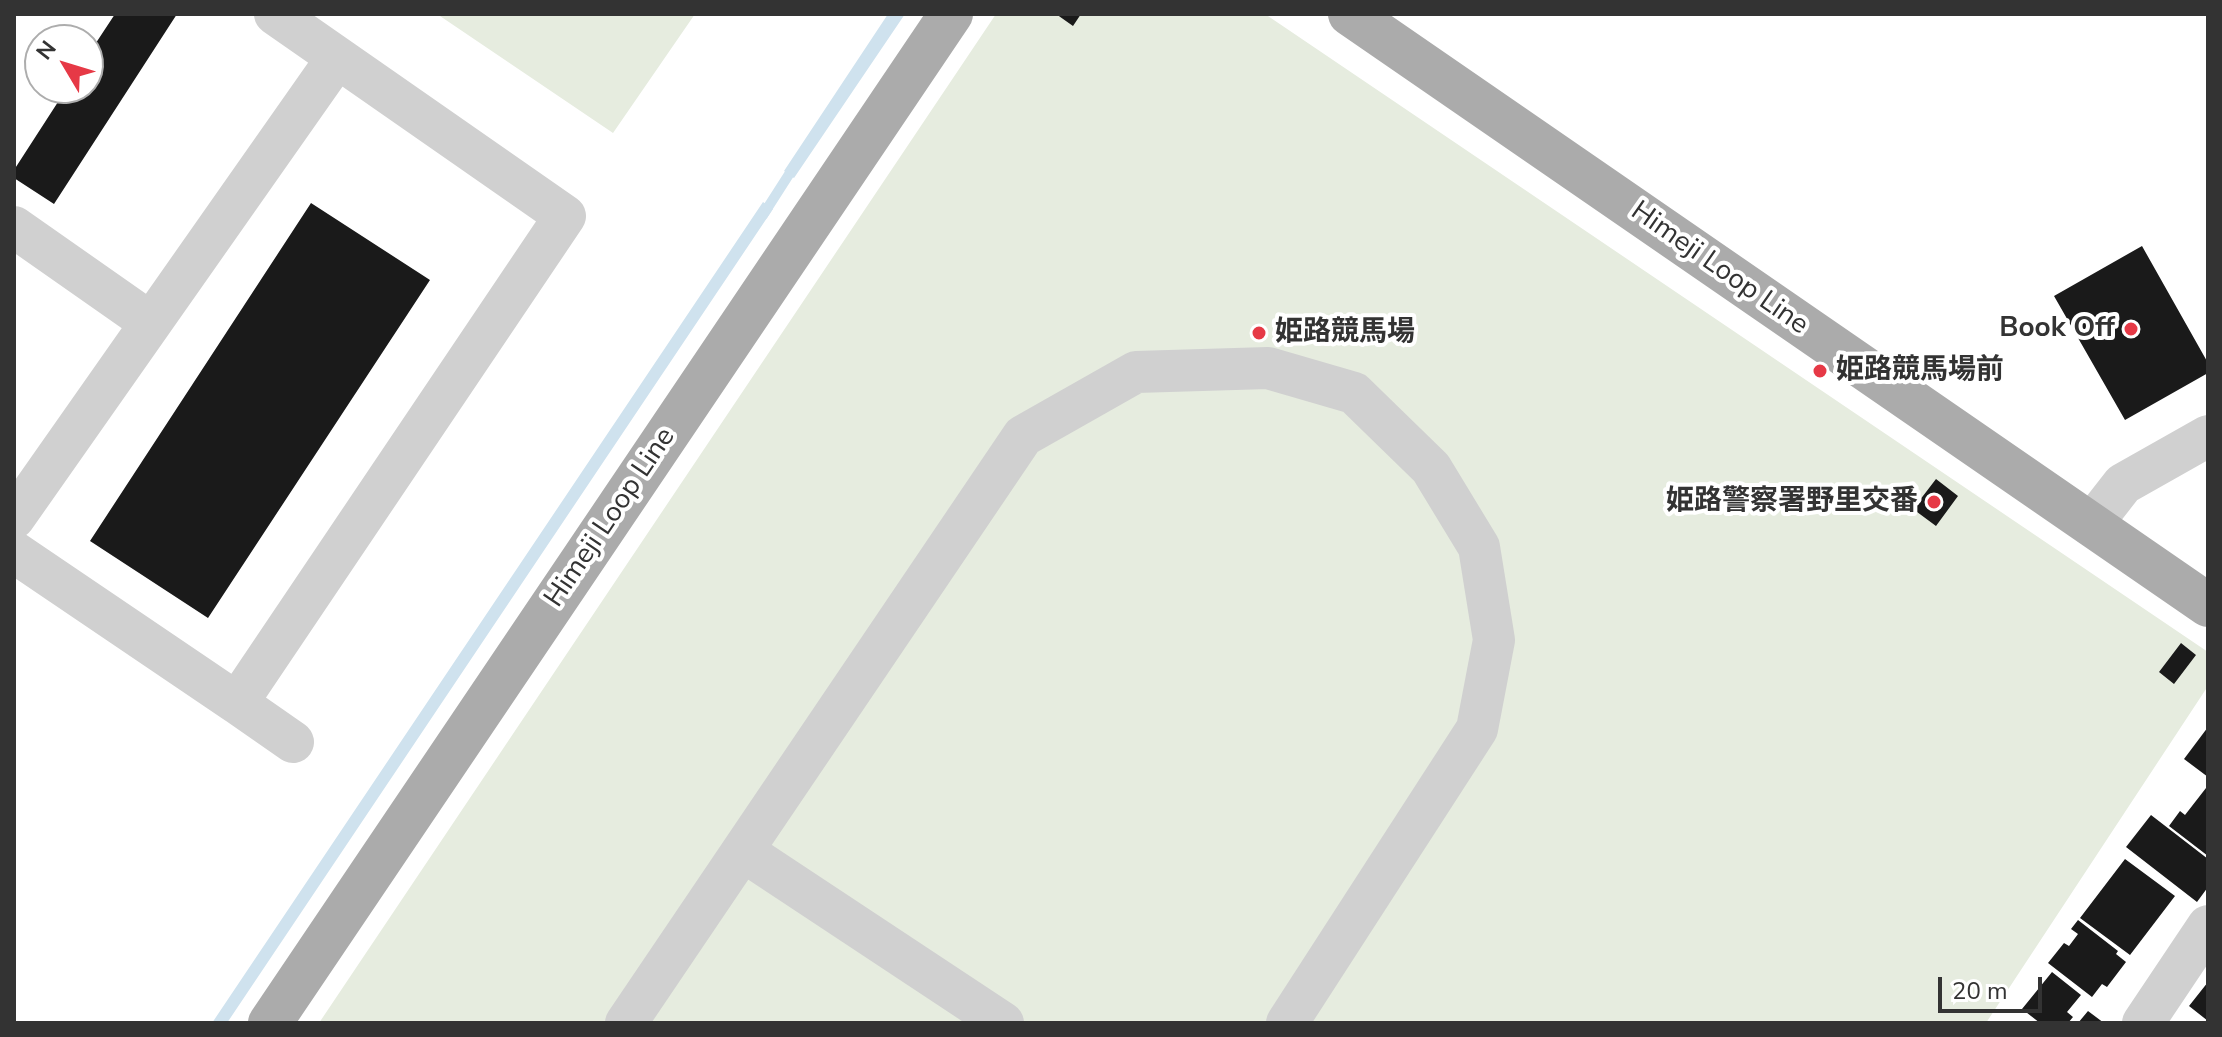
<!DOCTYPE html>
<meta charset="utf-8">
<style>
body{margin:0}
#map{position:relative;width:2222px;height:1037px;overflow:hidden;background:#fff;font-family:"Nunito Sans",sans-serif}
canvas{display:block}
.frame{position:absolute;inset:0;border:16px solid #333;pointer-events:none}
.north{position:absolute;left:24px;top:24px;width:80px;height:80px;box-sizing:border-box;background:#fff;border:2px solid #adadad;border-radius:50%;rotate:308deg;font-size:22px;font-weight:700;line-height:32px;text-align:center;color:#333}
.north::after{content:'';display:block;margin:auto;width:28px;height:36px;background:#e63946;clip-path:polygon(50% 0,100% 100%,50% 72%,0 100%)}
.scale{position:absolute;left:1938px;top:977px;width:104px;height:36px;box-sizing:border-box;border:4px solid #333;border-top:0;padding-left:10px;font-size:24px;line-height:28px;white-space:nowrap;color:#333;-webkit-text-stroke:6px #fff;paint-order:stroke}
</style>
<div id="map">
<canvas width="2222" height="1037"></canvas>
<div class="frame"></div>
<div class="north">N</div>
<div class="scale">20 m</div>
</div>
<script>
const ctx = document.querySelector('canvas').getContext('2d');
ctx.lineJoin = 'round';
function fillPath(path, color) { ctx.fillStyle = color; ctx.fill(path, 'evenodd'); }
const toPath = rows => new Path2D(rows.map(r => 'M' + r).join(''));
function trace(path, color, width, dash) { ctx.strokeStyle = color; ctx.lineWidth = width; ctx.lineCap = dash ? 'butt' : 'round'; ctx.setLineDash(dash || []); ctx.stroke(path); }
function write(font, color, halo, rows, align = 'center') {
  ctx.font = font + ' "Nunito Sans","Noto Sans JP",sans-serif'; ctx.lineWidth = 8; ctx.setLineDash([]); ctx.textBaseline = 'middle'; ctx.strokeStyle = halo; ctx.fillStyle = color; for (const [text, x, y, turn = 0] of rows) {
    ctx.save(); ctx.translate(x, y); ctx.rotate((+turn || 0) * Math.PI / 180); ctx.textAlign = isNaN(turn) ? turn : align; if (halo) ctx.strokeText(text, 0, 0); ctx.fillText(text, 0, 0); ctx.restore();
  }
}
fillPath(toPath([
 [437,14,695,14,613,133],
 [996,14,1265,14,2208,652,2208,686,1986,1023,319,1023]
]), '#e6ecdf');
fillPath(toPath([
 [888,14,905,14,794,178,784,171],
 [763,202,773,209,227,1023,212,1023]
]), '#cfe2ee');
trace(toPath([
 [763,215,795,165]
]), '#cfe2ee', 10);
fillPath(toPath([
 [115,14,177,14,54,204,14,178,14,170,67,88,88,88,88,55],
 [1056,14,1081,14,1073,26],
 [311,203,430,280,208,618,90,541],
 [2142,246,2208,363,2208,373,2125,420,2054,296],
 [1936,479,1958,496,1936,526,1913,509],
 [2181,643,2196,655,2174,684,2159,672],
 [2208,727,2208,777,2184,759],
 [2206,788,2208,790,2208,856,2169,826,2180,811,2185,815],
 [2151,815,2208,859,2208,887,2197,902,2126,847],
 [2125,859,2175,896,2130,955,2080,918],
 [2078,920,2118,951,2116,954,2126,962,2107,987,2102,984,2092,997,2048,963,2064,943,2069,946,2078,934,2071,929],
 [2052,972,2081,995,2067,1012,2073,1017,2068,1023,2040,1023,2022,1009],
 [2208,982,2208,1021,2189,1006],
 [2088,1011,2104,1023,2078,1023]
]), '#1a1a1a');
trace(toPath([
 [275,14,565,216,237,703,293,742],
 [14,227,151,323],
 [14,518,337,58],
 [2091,525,2123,484,2208,436],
 [14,552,237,703],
 [743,851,1003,1023],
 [626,1023,1023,436,1136,372,1268,368,1354,393,1431,468,1479,547,1494,640,1477,729,1287,1023],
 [2143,1023,2208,926]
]), '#d0d0d0', 42);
trace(toPath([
 [1350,14,2208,605],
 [270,1023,951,14]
]), '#ababab', 44);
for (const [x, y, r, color] of [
 [2131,329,8,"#e63946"],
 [1259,333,8,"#e63946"],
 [1820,371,8,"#e63946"],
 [1934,502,8,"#e63946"]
]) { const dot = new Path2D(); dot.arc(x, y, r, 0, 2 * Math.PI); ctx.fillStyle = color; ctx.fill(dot); trace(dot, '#fff', 3); }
write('28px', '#333', '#fff', [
 ["Himeji Loop Line",1719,269,35],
 ["Himeji Loop Line",611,518,-56]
]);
write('bold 28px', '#333', '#fff', [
 ["Book Off",2115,329],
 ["姫路競馬場",1275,333,"left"],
 ["姫路競馬場前",1836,371,"left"],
 ["姫路警察署野里交番",1918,502]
], 'right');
</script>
